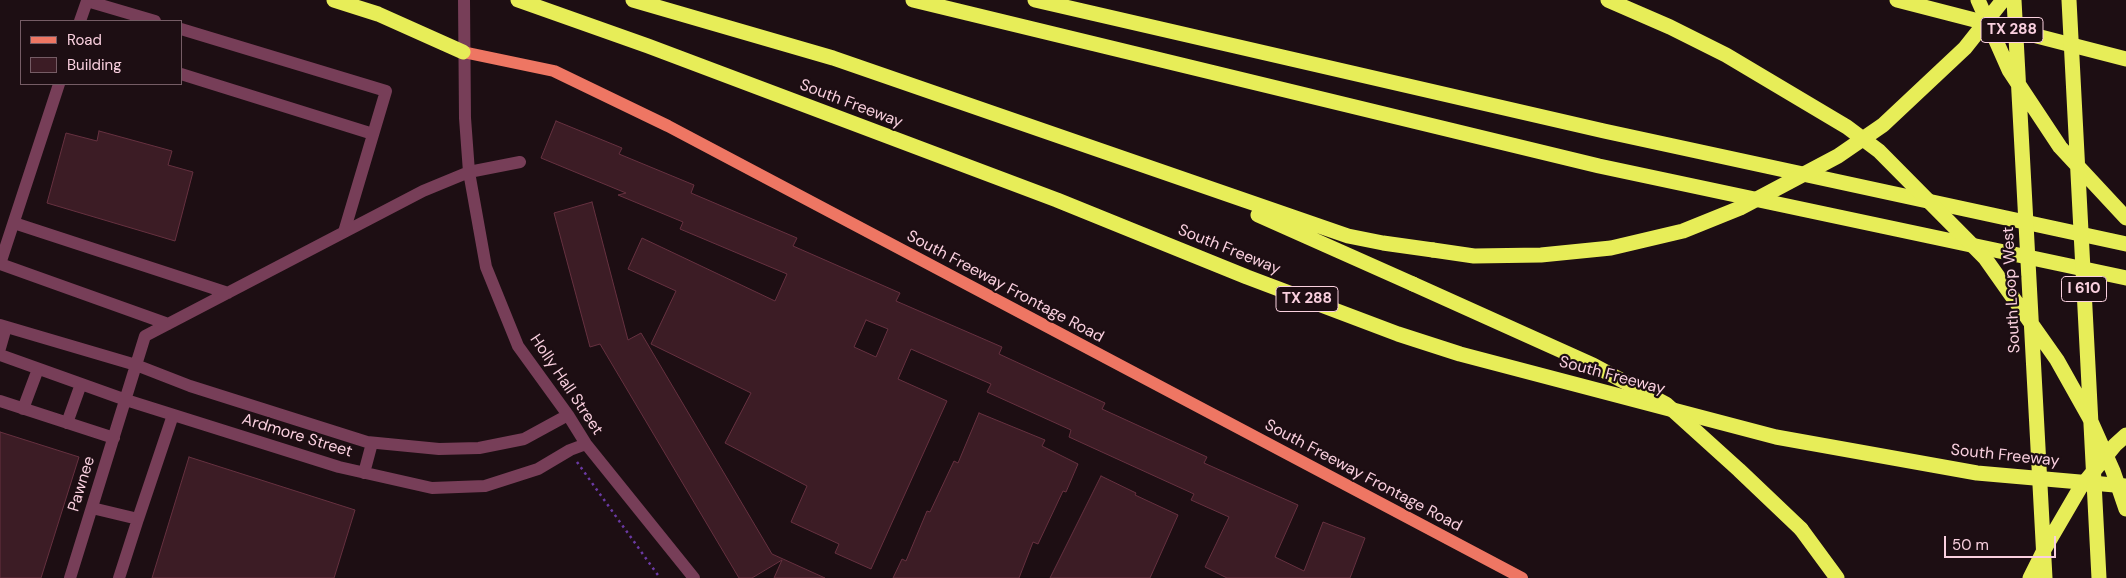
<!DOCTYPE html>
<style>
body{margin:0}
#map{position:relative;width:2126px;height:578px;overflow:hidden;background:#1d0e13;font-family:"DM Sans",sans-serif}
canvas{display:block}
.legend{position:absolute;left:20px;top:20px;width:162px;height:65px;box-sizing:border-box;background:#1d0e13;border:1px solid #755c65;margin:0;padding:6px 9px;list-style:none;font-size:15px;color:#fad0df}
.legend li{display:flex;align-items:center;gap:10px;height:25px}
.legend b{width:25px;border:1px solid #755c65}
.scale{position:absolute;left:1944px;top:536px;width:112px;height:22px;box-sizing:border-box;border:2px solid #fad0df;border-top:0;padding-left:6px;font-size:15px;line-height:18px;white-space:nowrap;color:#fad0df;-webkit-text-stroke:4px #1d0e13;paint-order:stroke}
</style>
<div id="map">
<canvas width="2126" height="578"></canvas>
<ul class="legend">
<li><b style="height:6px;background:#ee7663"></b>Road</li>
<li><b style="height:14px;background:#3c1c25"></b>Building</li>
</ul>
<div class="scale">50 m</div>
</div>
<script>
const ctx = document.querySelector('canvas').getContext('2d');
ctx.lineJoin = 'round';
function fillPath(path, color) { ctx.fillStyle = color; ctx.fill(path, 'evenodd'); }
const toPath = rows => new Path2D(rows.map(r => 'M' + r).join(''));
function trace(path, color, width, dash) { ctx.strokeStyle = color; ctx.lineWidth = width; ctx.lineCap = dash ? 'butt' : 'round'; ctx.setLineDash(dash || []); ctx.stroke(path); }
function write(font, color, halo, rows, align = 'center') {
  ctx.font = font + ' "DM Sans",sans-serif'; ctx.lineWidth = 4.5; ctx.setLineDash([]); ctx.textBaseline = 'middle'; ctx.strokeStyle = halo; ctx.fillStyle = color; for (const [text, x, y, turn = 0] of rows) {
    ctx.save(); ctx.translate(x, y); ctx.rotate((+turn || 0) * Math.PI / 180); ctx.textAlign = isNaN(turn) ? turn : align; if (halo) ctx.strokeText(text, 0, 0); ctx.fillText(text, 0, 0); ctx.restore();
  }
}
const building = toPath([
 [556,121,622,148,619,154,694,185,691,193,797,238,793,246,900,293,896,301,1002,347,999,354,1105,403,1102,409,1207,457,1204,463,1298,505,1275,557,1304,571,1323,522,1365,538,1350,578,1227,578,1205,567,1229,517,1191,500,1194,494,1069,437,1071,430,987,392,991,384,911,349,898,379,947,401,871,569,835,553,839,544,791,522,807,486,725,443,751,393,651,344,676,291,628,269,642,238,775,301,787,274,680,229,683,222,618,195,626,193,541,158,556,121],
 [866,320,888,329,876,357,854,347,866,320],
 [99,131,172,151,168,165,193,172,175,241,47,203,66,133,97,141,99,131],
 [592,202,628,340,641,333,772,554,825,578,774,578,782,560,752,578,739,578,600,344,590,347,554,213,592,202],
 [979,413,1045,440,1042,446,1078,464,1066,492,1063,491,1038,544,1033,542,1019,578,893,578,902,559,906,561,927,511,930,512,954,461,958,463,979,413],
 [0,432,79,457,41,578,0,578,0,432],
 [189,457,355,510,334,578,152,578,189,457],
 [1101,476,1136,493,1135,495,1178,515,1150,578,1050,578,1101,476]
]);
fillPath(building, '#3c1c25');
trace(building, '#663140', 1);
trace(toPath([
 [577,462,660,578]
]), '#6a3aa3', 2.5, [2.5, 4]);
trace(toPath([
 [464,0,465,118,469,172,486,267,518,346,568,415,586,444,694,578],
 [80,21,87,1,155,21],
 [181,29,386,91,344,232],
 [181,74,373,134],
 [59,84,0,264,168,324],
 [14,223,228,293],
 [0,325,136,365,190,386,367,442,439,449,479,448,524,439,568,415],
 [0,348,6,327],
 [0,355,126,400,339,467,432,488,485,486,538,469,570,450,586,444],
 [0,401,114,438],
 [23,409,38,369],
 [67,423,81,384],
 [364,473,372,443],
 [92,508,138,519,119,578],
 [138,519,173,415],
 [70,578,145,336,423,191,469,172,520,162]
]), '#773e58', 12);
trace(toPath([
 [463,52,554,71,668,126,1522,578]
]), '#ee7663', 12);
trace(toPath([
 [334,0,378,14,463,52],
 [518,0,648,46,1057,200,1247,277,1398,334,1460,354,1776,437,1977,473,2126,486],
 [633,0,833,58,1348,236,1383,243,1433,250],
 [913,0,1599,166,2126,278],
 [1035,0,1604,131,2126,244],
 [1897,0,2126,59],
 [1258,215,1413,284],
 [1801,529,1837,578]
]), '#e7ed58', 15);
trace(toPath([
 [1608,0,1670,27,1726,55,1847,127,1879,151,1985,258,2057,360,2089,417,2113,471,2126,509],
 [1978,0,2009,70,2060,147,2126,218],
 [2014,0,2045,578],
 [2069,0,2099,578],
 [1433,250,1474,256,1541,255,1611,248,1683,231,1740,208,1838,156,1883,125,1965,48,2003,0],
 [1413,284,1593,365,1666,404,1739,470,1801,529],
 [2030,578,2045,548,2080,488,2115,445,2126,435]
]), '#e7ed58', 15);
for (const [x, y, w] of [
 [2012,30,62],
 [2084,289,45],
 [1307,299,62]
]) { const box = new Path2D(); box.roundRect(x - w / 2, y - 12.5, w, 25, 4); ctx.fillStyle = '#1d0e13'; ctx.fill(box); trace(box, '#fad0df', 1); }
write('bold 15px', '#fad0df', null, [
 ["TX 288",2012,30],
 ["I 610",2084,289],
 ["TX 288",1307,299]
]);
write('16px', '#fad0df', '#1d0e13', [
 ["South Freeway",851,104,21],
 ["South Freeway",1229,250,22],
 ["South Freeway Frontage Road",1005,287,28],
 ["South Loop West",2012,290,-93],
 ["South Freeway",1612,376,15],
 ["Holly Hall Street",566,385,56],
 ["Ardmore Street",297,436,17],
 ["South Freeway",2005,456,6],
 ["South Freeway Frontage Road",1363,476,28],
 ["Pawnee",82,484,-73]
]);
</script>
